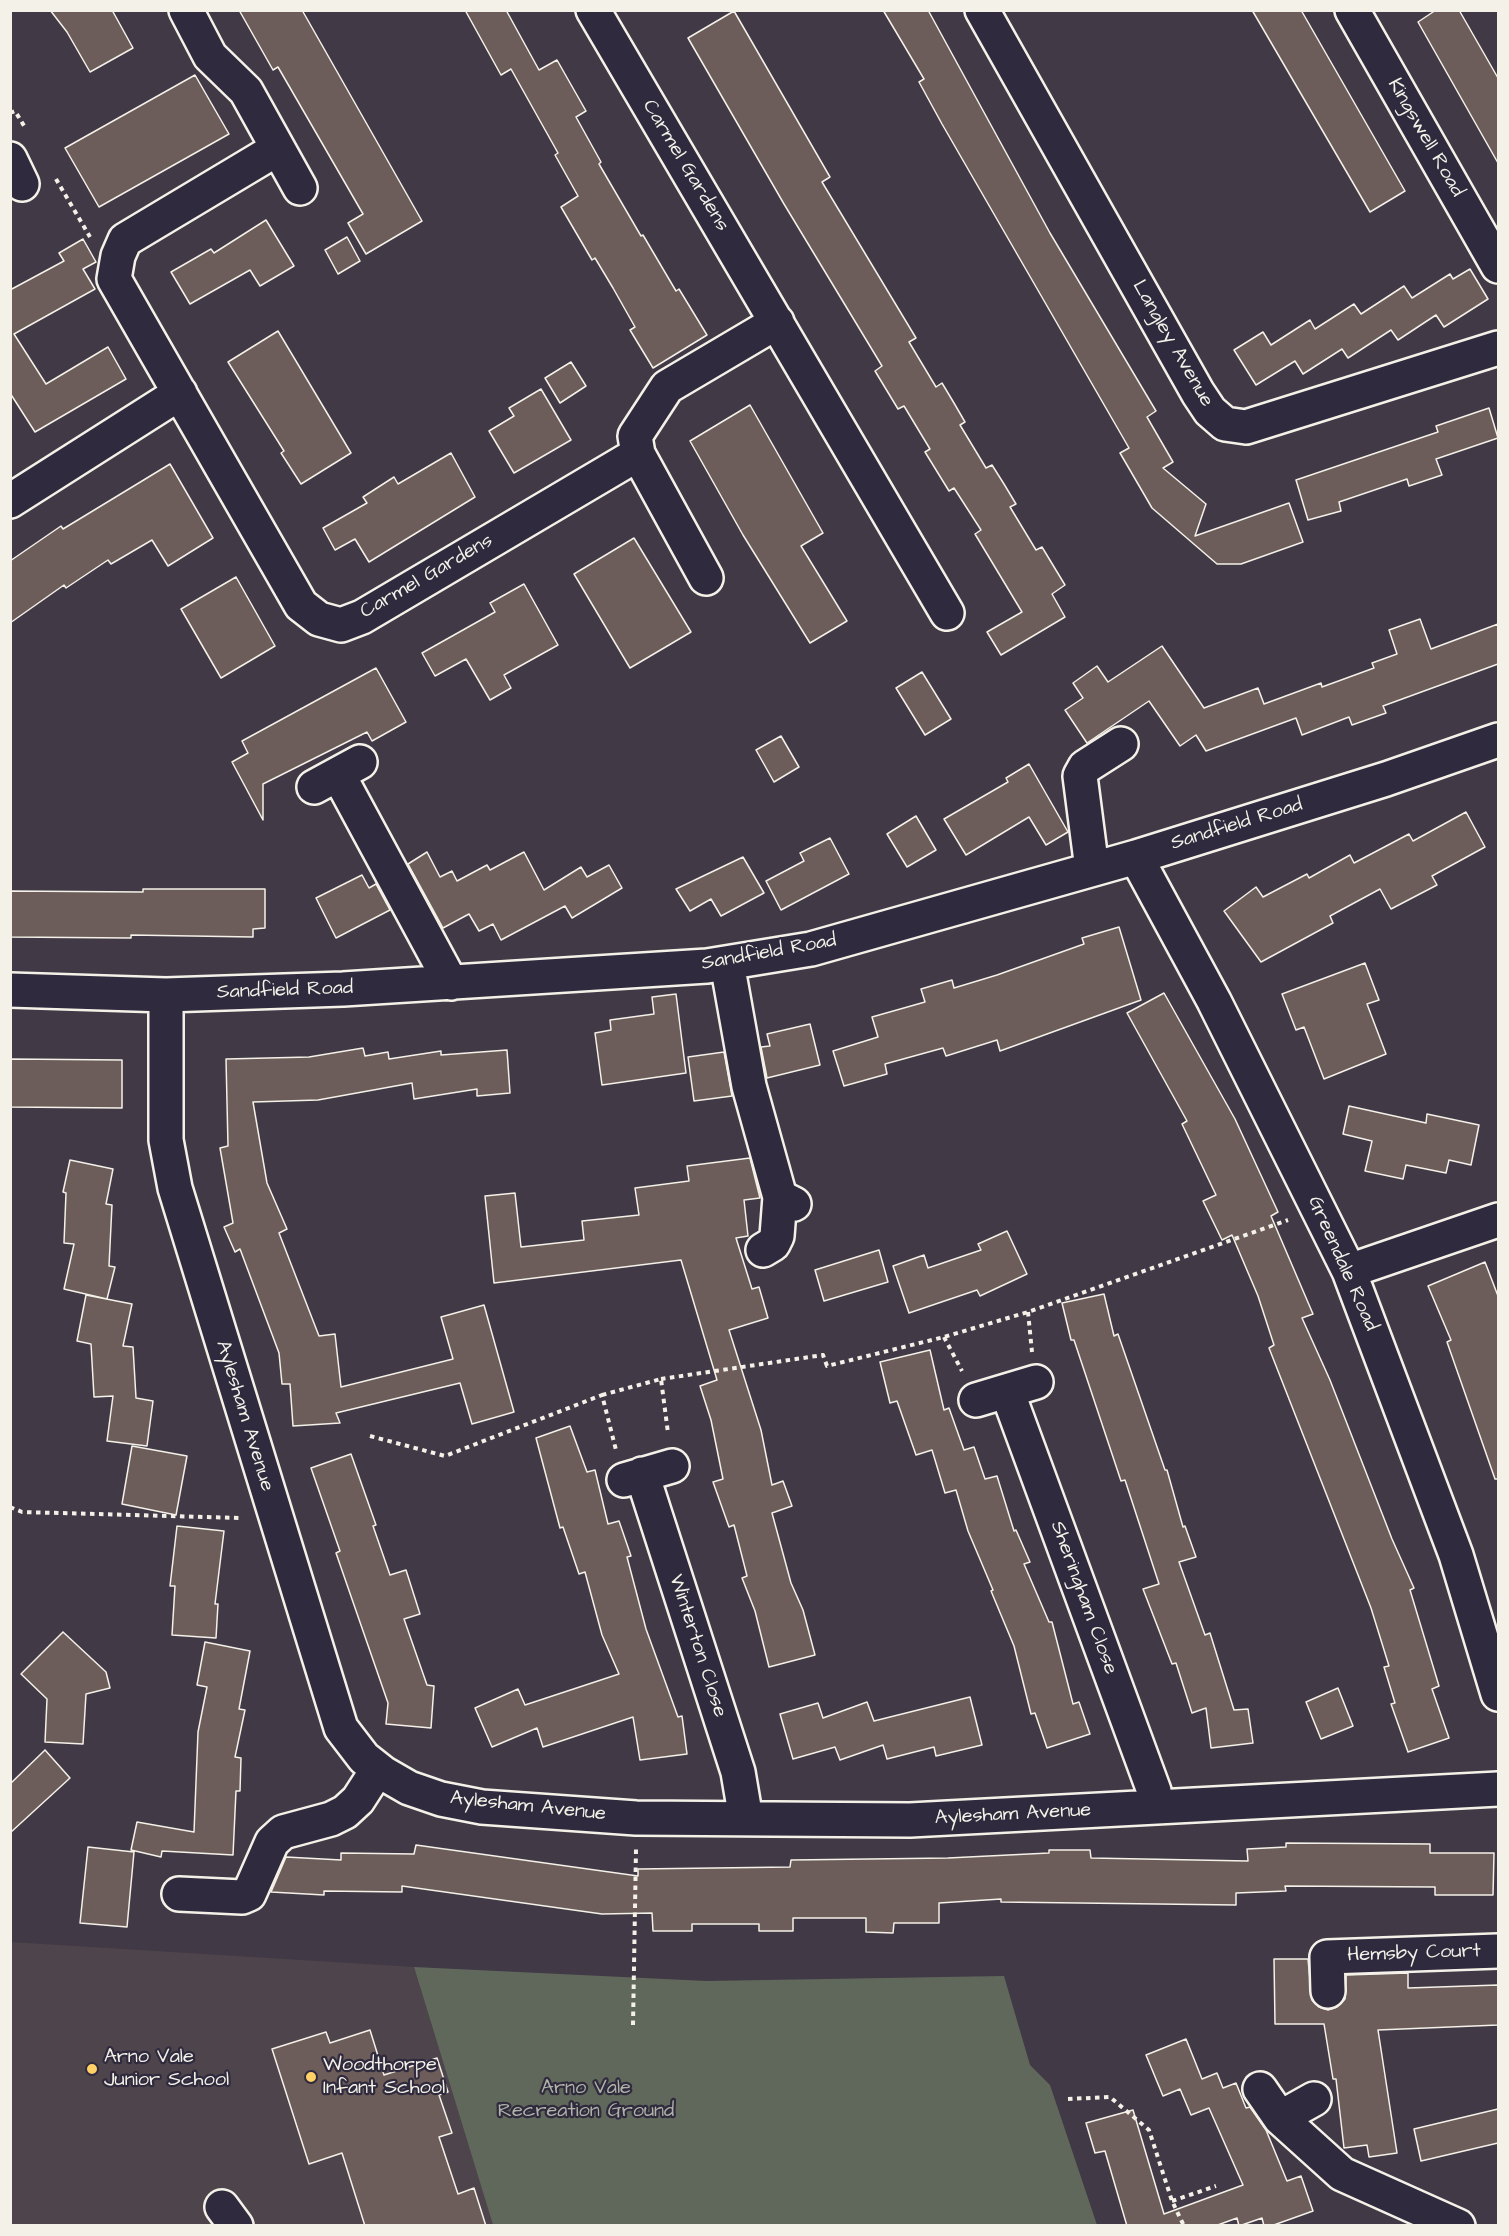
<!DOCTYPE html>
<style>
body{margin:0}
#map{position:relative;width:1509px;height:2236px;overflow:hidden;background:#413946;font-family:"Architects Daughter",sans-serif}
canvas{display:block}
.frame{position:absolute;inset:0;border:12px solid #f4f1e8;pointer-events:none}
</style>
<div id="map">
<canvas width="1509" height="2236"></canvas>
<div class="frame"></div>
</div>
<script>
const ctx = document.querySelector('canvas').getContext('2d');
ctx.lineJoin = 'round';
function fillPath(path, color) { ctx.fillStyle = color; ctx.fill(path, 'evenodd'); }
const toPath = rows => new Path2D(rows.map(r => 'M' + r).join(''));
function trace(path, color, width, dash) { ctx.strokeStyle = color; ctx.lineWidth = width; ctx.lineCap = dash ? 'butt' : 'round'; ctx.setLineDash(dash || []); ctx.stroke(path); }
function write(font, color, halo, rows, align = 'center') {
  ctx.font = font + ' "Architects Daughter",sans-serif'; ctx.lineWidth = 4.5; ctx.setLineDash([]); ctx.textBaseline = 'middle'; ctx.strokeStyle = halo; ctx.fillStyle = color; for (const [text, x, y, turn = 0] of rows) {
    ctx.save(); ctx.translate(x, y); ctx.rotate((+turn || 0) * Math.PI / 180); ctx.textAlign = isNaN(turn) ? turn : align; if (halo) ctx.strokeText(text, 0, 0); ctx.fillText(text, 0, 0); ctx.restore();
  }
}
fillPath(toPath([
 [10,1942,414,1967,493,2225,11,2225]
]), '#4e444c');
fillPath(toPath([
 [414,1967,706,1981,1004,1976,1030,2065,1050,2085,1097,2225,493,2225]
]), '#60685b');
const building = toPath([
 [50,10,112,10,133,48,90,72,67,32,50,10],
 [239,10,302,10,422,221,366,254,348,223,363,214,278,67,273,70,239,10],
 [465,10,506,10,539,70,557,60,586,111,576,117,601,162,599,164,641,236,643,235,676,291,679,289,707,335,653,368,630,330,635,327,613,288,595,258,592,260,561,207,578,196,555,155,558,153,511,69,501,75,465,10],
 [883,10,928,10,1050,233,1156,411,1147,417,1173,462,1163,468,1206,504,1195,536,1289,503,1303,542,1241,564,1217,564,1152,508,1120,453,1129,448,942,124,919,82,924,79,883,10],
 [1252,10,1301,10,1405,191,1370,212,1252,10],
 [1436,10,1459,10,1498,78,1498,163,1418,22,1436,10],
 [734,11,830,177,822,182,916,338,909,342,936,387,942,383,954,403,965,422,960,425,986,468,992,465,1004,484,1016,504,1010,507,1036,550,1042,547,1065,585,1052,594,1065,617,1001,655,987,632,1022,612,975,534,981,530,954,488,949,491,925,452,930,449,904,406,898,409,875,371,882,366,784,204,688,38,734,11],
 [195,75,229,134,99,207,65,148,195,75],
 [266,220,294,266,260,286,250,270,190,304,171,272,211,249,214,253,266,220],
 [347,237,360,261,338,274,325,250,347,237],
 [83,239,96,262,83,269,95,289,14,334,46,384,108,347,126,379,35,432,10,393,10,290,64,261,59,253,83,239],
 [1470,269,1488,299,1444,327,1436,315,1398,340,1391,330,1348,358,1342,349,1303,374,1295,361,1256,385,1234,350,1263,332,1271,345,1310,320,1315,329,1354,304,1361,314,1404,286,1412,298,1450,274,1453,279,1470,269],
 [278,331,351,453,301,484,281,453,284,451,228,362,278,331],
 [571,362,586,386,560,403,545,378,571,362],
 [541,389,571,440,514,473,489,431,514,416,509,408,541,389],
 [750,405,823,533,801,546,847,621,810,643,743,535,690,441,750,405],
 [1489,408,1498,438,1436,459,1442,475,1409,486,1407,479,1339,502,1341,511,1308,520,1296,480,1438,432,1436,426,1489,408],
 [451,453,475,497,369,562,355,539,335,550,323,528,367,503,363,497,394,477,398,484,451,453],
 [170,464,213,538,168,566,152,540,111,564,108,560,66,588,64,585,10,623,10,561,61,526,63,529,170,464],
 [634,538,691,632,630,668,574,574,634,538],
 [236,577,275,646,221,678,181,609,236,577],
 [524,584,558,645,504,675,511,688,490,700,466,659,435,676,422,653,495,612,490,603,524,584],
 [1420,619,1431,649,1498,624,1498,664,1383,706,1386,713,1352,725,1349,717,1302,735,1296,718,1206,751,1196,735,1180,746,1149,701,1087,743,1065,710,1083,698,1073,683,1097,666,1108,682,1162,646,1204,708,1258,688,1264,704,1321,683,1322,687,1374,668,1372,663,1397,654,1389,630,1420,619],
 [376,668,406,722,372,741,367,732,263,784,263,820,232,762,248,753,242,741,376,668],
 [922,672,951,719,925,735,896,688,922,672],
 [781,736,799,767,774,782,756,750,781,736],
 [1029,764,1068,832,1046,845,1029,817,966,855,944,819,1008,782,1006,778,1029,764],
 [1466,812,1485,847,1432,876,1437,885,1391,909,1380,889,1330,916,1333,923,1261,962,1224,911,1256,887,1263,897,1307,874,1309,878,1350,855,1354,863,1409,834,1413,841,1466,812],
 [916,816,936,850,907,867,887,834,916,816],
 [830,838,849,874,781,910,766,881,804,861,800,853,830,838],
 [427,852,440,877,452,871,457,881,487,865,490,870,524,852,544,890,581,867,587,877,609,865,622,888,572,918,565,906,501,940,493,924,479,931,469,914,443,928,408,864,427,852],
 [743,857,764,893,721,916,711,899,690,911,676,889,743,857],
 [362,875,369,888,376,884,390,910,336,938,316,898,362,875],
 [143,889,265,889,265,928,253,929,253,937,131,935,131,938,10,937,10,891,143,892,143,889],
 [1119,927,1141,1000,1000,1051,997,1040,946,1056,943,1048,885,1064,887,1074,844,1086,833,1051,878,1037,872,1017,925,1002,921,989,952,980,954,988,997,975,1084,944,1082,938,1119,927],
 [1365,963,1379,1000,1367,1004,1386,1054,1324,1079,1304,1027,1296,1030,1282,994,1365,963],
 [1164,993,1235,1119,1278,1212,1271,1216,1313,1314,1302,1318,1330,1380,1392,1539,1414,1588,1410,1590,1439,1686,1432,1689,1449,1738,1408,1752,1391,1704,1395,1703,1384,1667,1389,1666,1371,1608,1269,1348,1274,1345,1258,1296,1232,1235,1222,1240,1203,1201,1216,1195,1182,1124,1187,1121,1127,1013,1164,993],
 [676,994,686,1073,602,1085,595,1033,611,1030,610,1020,654,1014,652,997,676,994],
 [810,1024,820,1065,767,1078,761,1047,770,1046,767,1034,810,1024],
 [363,1048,365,1056,388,1052,389,1059,441,1051,441,1055,507,1050,510,1093,477,1096,477,1089,414,1099,412,1083,318,1100,253,1102,267,1183,287,1229,279,1233,319,1336,335,1334,341,1387,453,1359,441,1317,484,1305,514,1412,472,1424,460,1383,336,1413,340,1423,293,1426,290,1384,282,1384,279,1353,240,1249,235,1252,224,1227,233,1223,220,1148,228,1146,226,1059,309,1057,363,1048],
 [724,1052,732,1096,694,1101,688,1057,724,1052],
 [10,1059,122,1060,122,1108,10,1107,10,1059],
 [1349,1106,1426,1123,1427,1114,1479,1125,1471,1165,1449,1160,1446,1173,1406,1165,1403,1179,1365,1171,1372,1141,1343,1134,1349,1106],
 [750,1158,760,1198,744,1200,748,1236,736,1238,752,1289,759,1287,768,1318,729,1330,761,1430,772,1485,783,1481,792,1506,772,1513,791,1583,803,1610,815,1655,769,1667,755,1611,742,1578,747,1576,734,1525,729,1527,713,1482,723,1479,711,1420,700,1386,717,1380,681,1260,494,1283,485,1196,515,1193,521,1247,584,1240,582,1221,639,1215,635,1188,689,1181,687,1166,750,1158],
 [70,1160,113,1169,106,1204,112,1205,109,1266,115,1267,107,1299,64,1289,74,1244,64,1243,66,1193,63,1192,70,1160],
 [1007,1231,1027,1274,980,1296,977,1290,909,1313,893,1266,924,1255,928,1268,981,1250,978,1244,1007,1231],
 [879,1250,888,1282,824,1301,815,1270,879,1250],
 [1485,1262,1498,1296,1498,1479,1495,1479,1447,1342,1451,1340,1428,1286,1485,1262],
 [1104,1294,1114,1336,1118,1334,1165,1470,1167,1470,1183,1527,1185,1526,1196,1557,1179,1562,1205,1635,1210,1633,1234,1710,1248,1709,1253,1743,1211,1748,1206,1708,1192,1713,1176,1663,1172,1664,1143,1589,1159,1584,1125,1480,1121,1481,1074,1340,1071,1340,1062,1303,1104,1294],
 [86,1295,132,1304,123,1346,133,1347,136,1398,153,1401,147,1446,107,1441,113,1396,94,1397,91,1344,77,1341,86,1295],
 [930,1350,944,1410,949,1408,964,1450,974,1447,985,1479,997,1476,1014,1531,1016,1530,1030,1562,1024,1564,1049,1622,1052,1622,1073,1704,1079,1702,1090,1734,1047,1748,1035,1713,1031,1714,1014,1646,991,1591,993,1590,968,1531,956,1490,945,1493,932,1450,916,1455,897,1401,890,1403,880,1362,930,1350],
 [570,1426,587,1472,595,1470,608,1524,619,1521,631,1556,627,1557,646,1629,678,1717,682,1716,687,1754,640,1760,633,1717,543,1747,537,1728,492,1747,475,1708,518,1689,525,1705,619,1674,602,1635,585,1572,579,1574,563,1527,560,1528,536,1438,570,1426],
 [132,1446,187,1456,176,1515,122,1504,132,1446],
 [351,1454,376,1525,373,1526,390,1575,406,1570,420,1614,404,1619,427,1685,434,1686,431,1728,386,1724,388,1703,336,1553,340,1551,311,1468,351,1454],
 [177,1526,224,1531,215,1604,218,1604,216,1638,172,1635,175,1586,170,1586,177,1526],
 [63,1632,106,1672,110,1688,86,1694,83,1744,45,1742,47,1699,21,1674,63,1632],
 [205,1642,250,1651,239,1709,245,1710,235,1757,241,1758,240,1791,236,1791,233,1855,162,1851,161,1857,131,1850,137,1822,194,1832,198,1732,207,1687,197,1685,205,1642],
 [1338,1688,1353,1726,1321,1739,1306,1702,1338,1688],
 [970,1697,982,1745,936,1756,934,1747,887,1759,883,1745,840,1760,835,1747,793,1759,780,1714,818,1703,823,1718,867,1702,874,1721,970,1697],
 [45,1750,70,1778,10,1833,10,1784,45,1750],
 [1286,1843,1430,1844,1430,1853,1494,1853,1493,1895,1435,1895,1435,1887,1285,1886,1286,1891,1236,1893,1236,1905,1001,1902,1001,1899,939,1903,939,1923,894,1923,893,1933,866,1932,866,1918,793,1918,793,1931,759,1931,759,1924,692,1924,692,1931,653,1931,652,1913,602,1914,402,1886,402,1892,324,1891,324,1895,271,1892,286,1857,341,1860,341,1853,414,1854,416,1845,638,1876,638,1869,790,1867,791,1860,948,1858,1049,1853,1049,1850,1090,1850,1091,1858,1248,1861,1247,1849,1286,1847,1286,1843],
 [88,1847,134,1852,127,1927,80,1923,88,1847],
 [1274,1959,1308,1959,1312,2000,1319,2007,1328,2010,1337,2007,1345,1999,1346,1975,1408,1973,1408,1988,1498,1985,1498,2025,1378,2030,1397,2153,1369,2157,1367,2145,1344,2148,1336,2079,1333,2079,1324,2024,1275,2024,1274,1959],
 [370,2030,384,2075,437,2058,448,2092,439,2095,452,2133,439,2137,458,2194,474,2188,486,2226,365,2226,342,2153,309,2164,272,2049,326,2032,330,2043,370,2030],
 [1186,2039,1202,2079,1217,2073,1223,2088,1236,2083,1246,2108,1250,2107,1266,2130,1287,2181,1301,2176,1313,2211,1271,2226,1264,2226,1262,2218,1239,2226,1237,2218,1215,2226,1127,2226,1105,2151,1095,2153,1086,2123,1133,2110,1164,2214,1243,2185,1209,2108,1191,2115,1180,2089,1163,2096,1146,2055,1186,2039],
 [1498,2109,1498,2143,1421,2161,1414,2129,1498,2109]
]);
fillPath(building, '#6c5d5a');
trace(building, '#f4f1e8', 1.5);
const minor = toPath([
 [186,10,210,56,246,91,300,188],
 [593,10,947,613],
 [982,10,1198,393,1210,411,1225,424,1246,427,1498,348],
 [1352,10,1498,266],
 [277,149,125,240,118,256,114,279,301,605,319,619,341,625,362,617,638,454],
 [10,159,22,184],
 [10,501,180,393],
 [706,578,638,454,635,436,667,387,777,322],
 [338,774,451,983],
 [314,787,360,762],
 [1136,857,1214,1001,1349,1271,1456,1555,1498,1694],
 [1092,869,1080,776,1085,767,1121,744],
 [727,963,749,1086,780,1197,794,1204],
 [10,990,166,995,343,989,707,966,811,949,1136,857,1386,779,1498,740],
 [166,995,166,1140,175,1188,341,1728,364,1758,383,1773,409,1788,441,1799,482,1807,636,1818,910,1820,1498,1789],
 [763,1250,773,1244,777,1236,780,1197],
 [1349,1271,1498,1220],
 [1007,1391,1154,1791,1156,1806],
 [976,1400,1036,1382],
 [642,1474,738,1772,746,1819],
 [624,1480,672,1466],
 [179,1894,242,1897,249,1894,272,1842,283,1832,331,1819,345,1812,358,1800,378,1769],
 [1328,1991,1327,1957,1498,1951],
 [1260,2089,1280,2118,1342,2174,1458,2226],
 [1280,2118,1314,2099],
 [222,2207,236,2226]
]);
trace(minor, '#f4f1e8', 38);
trace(toPath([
 [10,113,15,111,26,129],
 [56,179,90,237],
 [1028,1312,1032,1352],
 [944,1337,962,1371],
 [661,1379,823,1355,827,1366,944,1337,1028,1312,1288,1220],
 [602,1395,661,1379,668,1433],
 [370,1436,445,1456,602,1395,616,1450],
 [10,1507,22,1512,242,1518],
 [633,2025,636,1849],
 [1068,2099,1110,2097,1149,2130,1172,2201,1184,2226],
 [1172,2201,1216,2186]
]), '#f4f1e8', 4, [4.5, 4.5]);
trace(minor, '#2f2a3d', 33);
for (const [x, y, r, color] of [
 [92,2069,6,"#ffd166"],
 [311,2077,6,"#ffd166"]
]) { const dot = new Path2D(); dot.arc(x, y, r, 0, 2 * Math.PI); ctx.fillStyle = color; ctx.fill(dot); trace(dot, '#2f2a3d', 2); }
write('20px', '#f4f1e8', '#2f2a3d', [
 ["Kingswell Road",1425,138,60],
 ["Carmel Gardens",685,166,59],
 ["Langley Avenue",1172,344,60],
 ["Carmel Gardens",427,577,-30],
 ["Sandfield Road",1237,825,-17],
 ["Sandfield Road",769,953,-10],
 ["Sandfield Road",285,991,-2],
 ["Greendale Road",1342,1264,66],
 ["Aylesham Avenue",244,1416,73],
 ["Sheringham Close",1083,1598,70],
 ["Winterton Close",697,1646,72],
 ["Aylesham Avenue",528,1807,6],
 ["Aylesham Avenue",1013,1815,-3],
 ["Hemsby Court",1414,1954,-2]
]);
write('20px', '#f4f1e8', '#2f2a3d', [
 ["Arno Vale",104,2058],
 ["Junior School",104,2081],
 ["Woodthorpe",323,2066],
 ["Infant School",323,2089]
], 'left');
write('20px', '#b1b3a9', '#2f2a3d', [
 ["Arno Vale",586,2089],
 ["Recreation Ground",586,2112]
]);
</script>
